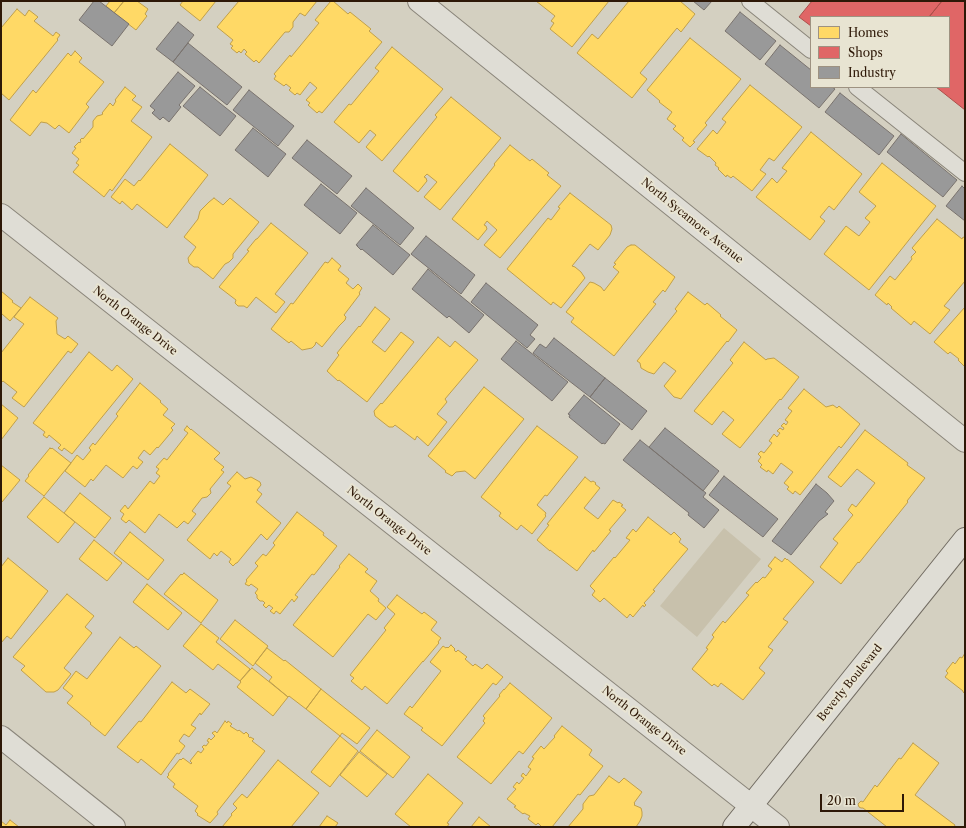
<!DOCTYPE html>
<style>
body{margin:0}
#map{position:relative;width:966px;height:828px;overflow:hidden;background:#d4d0c1;font-family:"Libre Caslon Text",serif}
canvas{display:block}
.frame{position:absolute;inset:0;border:2px solid #2e1807;pointer-events:none}
.legend{position:absolute;left:810px;top:16px;width:140px;height:72px;box-sizing:border-box;background:#e8e4d2;border:1px solid #9e9281;margin:0;padding:5px 7px;list-style:none;font-size:12px;color:#2e1807}
.legend li{display:flex;align-items:center;gap:8px;height:20px}
.legend b{width:20px;border:1px solid #9e9281}
.scale{position:absolute;left:820px;top:794px;width:84px;height:18px;box-sizing:border-box;border:2px solid #2e1807;border-top:0;padding-left:5px;font-size:12px;line-height:14px;white-space:nowrap;color:#2e1807;-webkit-text-stroke:3px #e8e4d2;paint-order:stroke}
</style>
<div id="map">
<canvas width="966" height="828"></canvas>
<div class="frame"></div>
<ul class="legend">
<li><b style="height:11px;background:#ffd966"></b>Homes</li>
<li><b style="height:11px;background:#e06666"></b>Shops</li>
<li><b style="height:11px;background:#999"></b>Industry</li>
</ul>
<div class="scale">20 m</div>
</div>
<script>
const ctx = document.querySelector('canvas').getContext('2d');
ctx.lineJoin = 'round';
function fillPath(path, color) { ctx.fillStyle = color; ctx.fill(path, 'evenodd'); }
const toPath = rows => new Path2D(rows.map(r => 'M' + r).join(''));
function trace(path, color, width, dash) { ctx.strokeStyle = color; ctx.lineWidth = width; ctx.lineCap = dash ? 'butt' : 'round'; ctx.setLineDash(dash || []); ctx.stroke(path); }
function write(font, color, halo, rows, align = 'center') {
  ctx.font = font + ' "Libre Caslon Text",serif'; ctx.lineWidth = 4; ctx.setLineDash([]); ctx.textBaseline = 'middle'; ctx.strokeStyle = halo; ctx.fillStyle = color; for (const [text, x, y, turn = 0] of rows) {
    ctx.save(); ctx.translate(x, y); ctx.rotate((+turn || 0) * Math.PI / 180); ctx.textAlign = isNaN(turn) ? turn : align; if (halo) ctx.strokeText(text, 0, 0); ctx.fillText(text, 0, 0); ctx.restore();
  }
}
fillPath(toPath([
 [724,528,761,559,697,637,660,606]
]), '#c8c1ac');
const homes = toPath([
 [110,1,124,1,114,13,106,6,110,1],
 [124,1,137,1,148,9,145,14,147,16,136,30,114,13,124,1],
 [183,1,216,1,200,21,180,5,183,1],
 [239,1,317,1,305,16,300,13,293,22,293,27,289,32,285,32,259,63,256,60,254,62,245,54,247,52,244,49,241,53,239,51,237,53,231,48,233,46,230,44,233,40,217,27,239,1],
 [331,1,333,1,348,14,350,12,371,29,369,31,382,42,322,113,319,111,317,113,308,105,310,103,306,100,317,88,310,82,300,95,297,93,295,95,289,90,291,88,286,84,284,86,274,79,276,76,274,74,290,55,291,57,319,23,315,20,331,1],
 [536,1,609,1,572,47,550,29,554,23,551,21,555,16,536,1],
 [629,1,680,1,695,14,681,32,677,28,640,73,647,79,632,98,577,53,592,34,598,39,629,1],
 [17,9,25,16,29,10,38,17,34,21,53,36,56,32,60,35,57,39,58,40,9,100,1,93,1,28,17,9],
 [690,38,741,79,705,123,707,125,693,141,695,142,690,147,682,140,684,138,673,129,676,126,667,119,672,112,659,102,660,101,647,90,690,38],
 [392,47,443,89,382,161,366,147,376,135,370,130,359,143,334,122,349,104,351,105,379,71,375,68,392,47],
 [75,51,82,58,79,62,104,82,86,104,89,107,69,133,59,125,55,129,47,123,41,122,30,136,10,120,33,90,36,93,68,53,71,56,75,51],
 [750,85,802,127,774,161,769,158,760,170,766,174,752,191,733,176,731,178,727,175,726,177,718,169,719,168,715,165,716,163,709,156,708,157,697,149,713,130,717,134,726,122,722,119,750,85],
 [125,87,136,96,132,100,142,107,131,121,152,137,112,191,110,189,104,197,73,172,79,165,76,163,79,159,72,153,76,148,74,147,79,142,80,143,81,141,80,140,82,138,83,139,93,127,93,121,97,116,101,115,103,114,102,113,110,103,113,106,116,101,115,100,125,87],
 [451,97,501,138,440,210,424,197,437,182,427,174,424,177,426,178,427,181,418,192,393,171,437,117,435,115,451,97],
 [811,132,862,174,834,210,829,206,820,217,825,221,810,240,756,197,772,178,777,183,787,171,782,168,811,132],
 [170,144,208,175,167,228,137,204,132,210,122,201,120,204,111,197,125,179,134,186,139,180,140,181,170,144],
 [510,145,530,161,532,159,549,173,547,175,561,186,500,258,484,245,497,230,487,221,484,225,486,226,487,229,478,240,452,219,495,165,494,164,510,145],
 [882,163,936,206,869,290,824,254,846,226,859,236,870,222,865,218,876,206,859,192,882,163],
 [570,193,611,225,612,229,610,235,598,250,590,244,572,266,575,267,581,272,585,278,561,308,553,302,551,305,507,269,548,218,551,220,560,208,558,207,570,193],
 [214,198,223,205,230,198,259,222,233,254,233,258,229,262,225,264,213,279,198,267,194,267,189,263,188,258,196,247,184,237,198,219,200,211,209,202,214,198],
 [937,219,962,239,963,237,965,238,965,281,944,306,950,310,930,334,914,321,911,325,891,308,892,307,888,303,887,305,875,295,890,276,895,280,912,259,911,257,916,252,912,248,937,219],
 [271,223,308,253,275,294,285,302,276,313,256,297,247,308,244,306,238,306,235,303,236,300,219,287,249,251,247,250,256,239,257,239,271,223],
 [631,245,635,245,675,277,665,292,663,290,653,302,656,304,614,356,571,322,574,318,566,312,590,282,594,283,601,287,604,291,619,272,613,267,616,264,614,263,627,247,631,245],
 [332,258,341,266,338,270,349,279,346,283,353,289,358,284,362,288,359,293,360,294,344,315,346,317,345,320,339,326,322,347,316,342,315,345,312,348,302,350,291,341,289,343,271,329,291,303,293,304,325,262,328,263,332,258],
 [1,291,13,301,12,302,21,308,10,321,2,314,1,315,1,291],
 [688,292,705,305,707,303,721,315,720,316,737,330,728,342,727,341,681,399,678,398,674,397,664,386,676,371,664,362,654,374,648,372,641,368,640,363,637,361,677,311,675,309,688,292],
 [30,297,58,318,56,321,57,334,65,339,68,336,78,344,71,353,68,351,24,407,12,398,17,392,3,381,1,383,1,353,24,324,14,317,30,297],
 [375,307,390,319,372,342,385,352,401,332,414,342,367,402,339,380,338,381,327,371,339,355,337,353,359,326,360,327,375,307],
 [965,307,965,367,958,360,959,359,950,352,948,354,934,342,965,307],
 [438,337,450,347,455,341,478,360,445,399,447,402,437,414,447,422,428,446,417,436,415,440,395,425,393,427,389,427,375,416,374,411,381,403,382,404,438,337],
 [744,342,766,360,767,359,774,358,799,377,781,400,780,399,740,448,722,434,734,420,723,411,712,425,694,411,733,363,730,360,744,342],
 [89,352,112,371,117,365,133,379,72,454,64,448,62,451,58,448,61,445,49,435,47,438,43,435,45,432,33,423,89,352],
 [140,383,161,401,160,402,168,409,163,415,175,424,171,428,173,430,158,448,157,447,150,455,144,450,138,458,143,462,137,469,133,466,123,478,106,465,93,481,91,479,85,487,65,471,77,455,83,460,91,450,89,448,93,443,95,445,118,416,116,414,140,383],
 [484,387,524,419,475,479,465,471,456,472,452,476,445,472,446,471,428,456,484,387],
 [804,389,826,407,833,405,837,408,839,406,860,424,841,448,839,446,800,495,795,491,793,494,787,489,789,487,784,483,793,472,781,463,773,474,768,470,767,472,760,467,762,465,758,461,761,457,758,454,761,451,764,453,772,443,769,441,774,434,777,437,780,433,777,431,780,428,783,430,784,428,781,426,784,423,786,425,788,422,785,420,792,411,788,408,804,389],
 [1,404,18,418,1,440,1,404],
 [187,426,191,430,191,429,220,453,214,459,224,467,221,470,224,472,210,489,211,493,207,497,202,498,192,511,196,514,188,524,184,521,177,528,159,514,145,533,129,520,126,523,121,519,124,514,120,511,125,505,128,509,150,481,154,484,160,476,156,473,159,469,156,467,164,458,167,460,188,433,184,430,187,426],
 [537,426,578,457,547,496,545,495,537,505,546,513,545,515,546,516,532,534,521,525,517,530,499,516,501,513,481,497,537,426],
 [865,430,908,463,907,465,925,478,907,501,908,502,859,563,858,562,841,584,820,567,838,543,833,539,853,515,848,510,852,504,856,507,875,483,857,469,841,487,828,477,865,430],
 [50,448,51,449,52,448,71,463,44,496,25,481,29,476,28,475,50,448],
 [1,465,20,480,2,502,1,501,1,465],
 [237,472,245,479,251,477,260,482,261,485,257,490,262,494,256,502,281,523,267,540,261,534,237,563,236,563,233,566,229,562,231,559,221,551,217,556,214,553,210,559,187,540,231,486,227,483,237,472],
 [585,477,591,482,593,481,596,483,595,484,600,488,584,508,598,519,613,500,618,503,619,502,623,505,621,506,626,510,609,530,611,531,594,552,593,550,577,571,550,550,550,551,537,540,549,525,547,524,585,477],
 [80,493,111,518,95,538,64,513,80,493],
 [44,497,75,522,58,543,27,517,44,497],
 [297,512,324,533,323,535,337,546,314,575,312,574,295,595,298,597,294,602,292,599,280,614,276,611,274,614,270,611,273,608,269,605,266,608,263,605,265,603,263,601,260,601,257,598,257,595,255,593,258,589,251,584,249,586,245,584,247,581,246,580,258,566,255,563,263,554,266,556,275,545,273,543,297,512],
 [648,517,671,535,674,532,681,539,679,542,688,549,653,590,655,591,644,603,646,605,644,607,643,605,633,617,630,614,627,618,604,598,600,602,592,595,595,591,590,586,614,557,615,558,630,540,626,538,633,529,636,532,648,517],
 [130,532,164,560,148,580,114,553,130,532],
 [94,540,122,563,107,581,79,559,94,540],
 [349,554,368,569,365,572,377,581,370,591,379,599,378,601,386,608,376,620,368,614,333,657,293,625,340,567,339,566,349,554],
 [775,557,782,562,785,558,787,560,787,559,814,582,783,619,788,622,768,647,773,650,759,668,765,673,743,700,721,683,718,687,714,684,712,686,692,669,708,649,706,648,714,637,712,635,723,621,725,623,749,595,746,593,756,582,757,583,763,577,765,578,772,569,768,566,775,557],
 [8,558,48,591,11,639,7,636,1,643,1,567,8,558],
 [184,573,218,600,216,603,201,623,164,594,181,574,182,575,184,573],
 [147,584,182,613,168,630,133,602,147,584],
 [67,594,94,616,85,627,92,633,64,668,71,674,58,690,54,692,46,692,21,670,25,666,13,657,67,594],
 [397,595,422,614,424,612,437,622,431,630,441,638,438,642,439,643,423,662,423,661,387,704,365,686,362,690,351,681,354,678,350,675,386,630,384,628,395,614,387,607,397,595],
 [235,620,268,646,253,666,220,639,235,620],
 [201,624,219,638,216,642,250,669,240,681,218,664,213,670,183,646,201,624],
 [120,637,134,648,136,646,161,666,105,736,90,724,91,723,67,703,73,696,63,688,76,671,87,679,120,637],
 [451,645,455,649,454,650,456,652,458,650,467,657,465,659,473,666,475,664,482,669,487,664,503,677,496,685,493,683,442,746,421,730,423,728,404,714,410,706,412,708,441,671,430,662,443,646,446,648,447,647,448,648,451,645],
 [267,648,284,661,285,660,321,689,306,709,289,696,288,697,269,681,272,677,255,663,267,648],
 [965,653,965,694,963,692,963,691,945,677,948,673,946,671,953,662,955,664,960,657,962,658,965,653],
 [252,668,288,697,273,716,237,687,241,682,240,681,250,670,252,668],
 [172,682,186,693,190,689,210,704,201,715,200,713,191,725,196,728,189,737,184,734,179,741,185,746,179,754,177,753,161,775,141,759,138,763,117,747,139,721,141,722,172,682],
 [510,683,552,718,523,754,519,751,491,784,457,757,485,723,483,721,485,718,483,716,500,696,499,695,504,689,504,690,510,683],
 [321,689,370,728,357,744,342,733,340,736,306,709,321,689],
 [225,721,227,723,228,721,232,724,230,726,238,731,239,730,244,734,246,732,249,735,248,736,250,738,250,737,254,739,252,741,265,751,217,812,218,814,210,823,197,815,198,814,195,811,198,806,173,787,175,784,167,777,169,775,168,774,180,759,181,760,183,758,191,764,192,763,190,761,198,751,201,753,204,749,202,747,204,745,206,746,209,742,207,741,209,738,211,740,215,736,212,733,215,731,217,733,225,721],
 [562,726,592,750,589,755,603,766,580,795,578,794,552,827,542,827,538,823,536,825,528,819,530,816,524,813,523,814,514,807,516,806,507,799,516,789,513,787,517,782,519,784,524,778,521,776,523,773,526,776,531,769,528,767,534,758,532,757,541,746,544,749,555,737,554,736,562,726],
 [377,730,410,757,393,778,360,751,377,730],
 [340,736,358,751,330,787,311,772,340,736],
 [913,743,939,763,915,795,955,825,954,827,887,827,863,808,861,808,859,807,858,804,861,801,863,802,875,785,877,787,899,758,901,759,913,743],
 [359,752,387,774,367,797,340,775,359,752],
 [278,760,319,793,291,827,222,827,232,815,231,814,237,808,233,804,242,794,247,798,278,760],
 [428,774,463,803,447,823,449,824,447,827,411,827,395,814,428,774],
 [609,776,619,783,624,778,642,792,634,803,635,804,634,805,641,808,642,812,642,816,640,821,636,827,568,827,583,809,583,804,589,796,594,795,609,776],
 [327,816,338,823,335,827,319,827,327,816],
 [479,817,491,827,471,827,479,817],
 [10,820,19,827,1,827,1,821,6,825,10,820]
]);
fillPath(homes, '#ffd966');
trace(homes, '#c09f4a', 1);
const shops = toPath([
 [812,1,942,1,929,17,811,17,811,26,799,17,812,1],
 [942,1,965,1,965,110,936,87,949,87,949,17,929,17,942,1]
]);
fillPath(shops, '#e06666');
trace(shops, '#ab4f4a', 1);
const industry = toPath([
 [94,1,99,1,129,24,112,46,79,20,94,1],
 [693,1,712,1,704,10,693,1],
 [740,12,776,41,760,60,725,31,740,12],
 [178,22,194,35,173,62,156,49,178,22],
 [188,43,242,87,227,105,173,62,188,43],
 [780,45,811,70,811,87,832,87,835,89,819,108,765,64,780,45],
 [178,72,195,86,179,105,181,107,169,122,163,117,160,120,152,113,155,110,150,106,178,72],
 [200,87,236,116,220,136,183,106,200,87],
 [249,90,294,126,278,146,233,110,249,90],
 [840,93,894,136,879,155,825,112,840,93],
 [253,128,286,154,268,177,235,150,253,128],
 [901,134,957,180,943,197,887,152,901,134],
 [307,140,352,176,337,194,292,158,307,140],
 [321,184,357,213,340,234,304,205,321,184],
 [962,186,965,189,965,221,946,206,962,186],
 [366,188,414,228,400,245,351,206,366,188],
 [373,225,410,255,393,275,362,249,361,250,357,246,358,246,356,245,373,225],
 [426,236,475,275,461,294,411,254,426,236],
 [428,269,484,315,469,333,449,316,447,318,412,289,428,269],
 [486,283,538,325,530,335,535,339,527,348,471,302,486,283],
 [554,338,605,378,590,397,533,353,540,344,546,348,554,338],
 [516,341,568,382,552,401,501,359,516,341],
 [605,378,647,411,632,430,590,397,605,378],
 [584,395,620,424,605,444,603,443,602,444,569,417,570,415,568,414,584,395],
 [665,428,719,471,703,491,649,447,665,428],
 [640,440,706,493,703,497,719,510,704,528,688,515,689,513,623,460,640,440],
 [724,476,778,519,763,537,709,495,724,476],
 [816,484,827,493,834,501,825,512,828,514,819,521,791,555,772,541,816,484]
]);
fillPath(industry, '#999');
trace(industry, '#79726d', 1);
const service = toPath([
 [750,1,811,50],
 [857,87,965,173]
]);
const minor = toPath([
 [419,1,965,441],
 [1,215,778,827],
 [1,737,114,827]
]);
const secondary = toPath([
 [734,827,965,539]
]);
trace(service, '#8a857a', 18);
trace(minor, '#8a857a', 24);
trace(secondary, '#726c62', 24);
trace(service, '#dfddd5', 16);
trace(minor, '#dfddd5', 22);
trace(secondary, '#dfddd5', 22);
write('11px', '#2e1807', '#e8e4d2', [
 ["North Sycamore Avenue",692,221,39],
 ["North Orange Drive",135,321,38],
 ["North Orange Drive",389,521,38],
 ["Beverly Boulevard",850,683,-51],
 ["North Orange Drive",644,721,38]
]);
</script>
